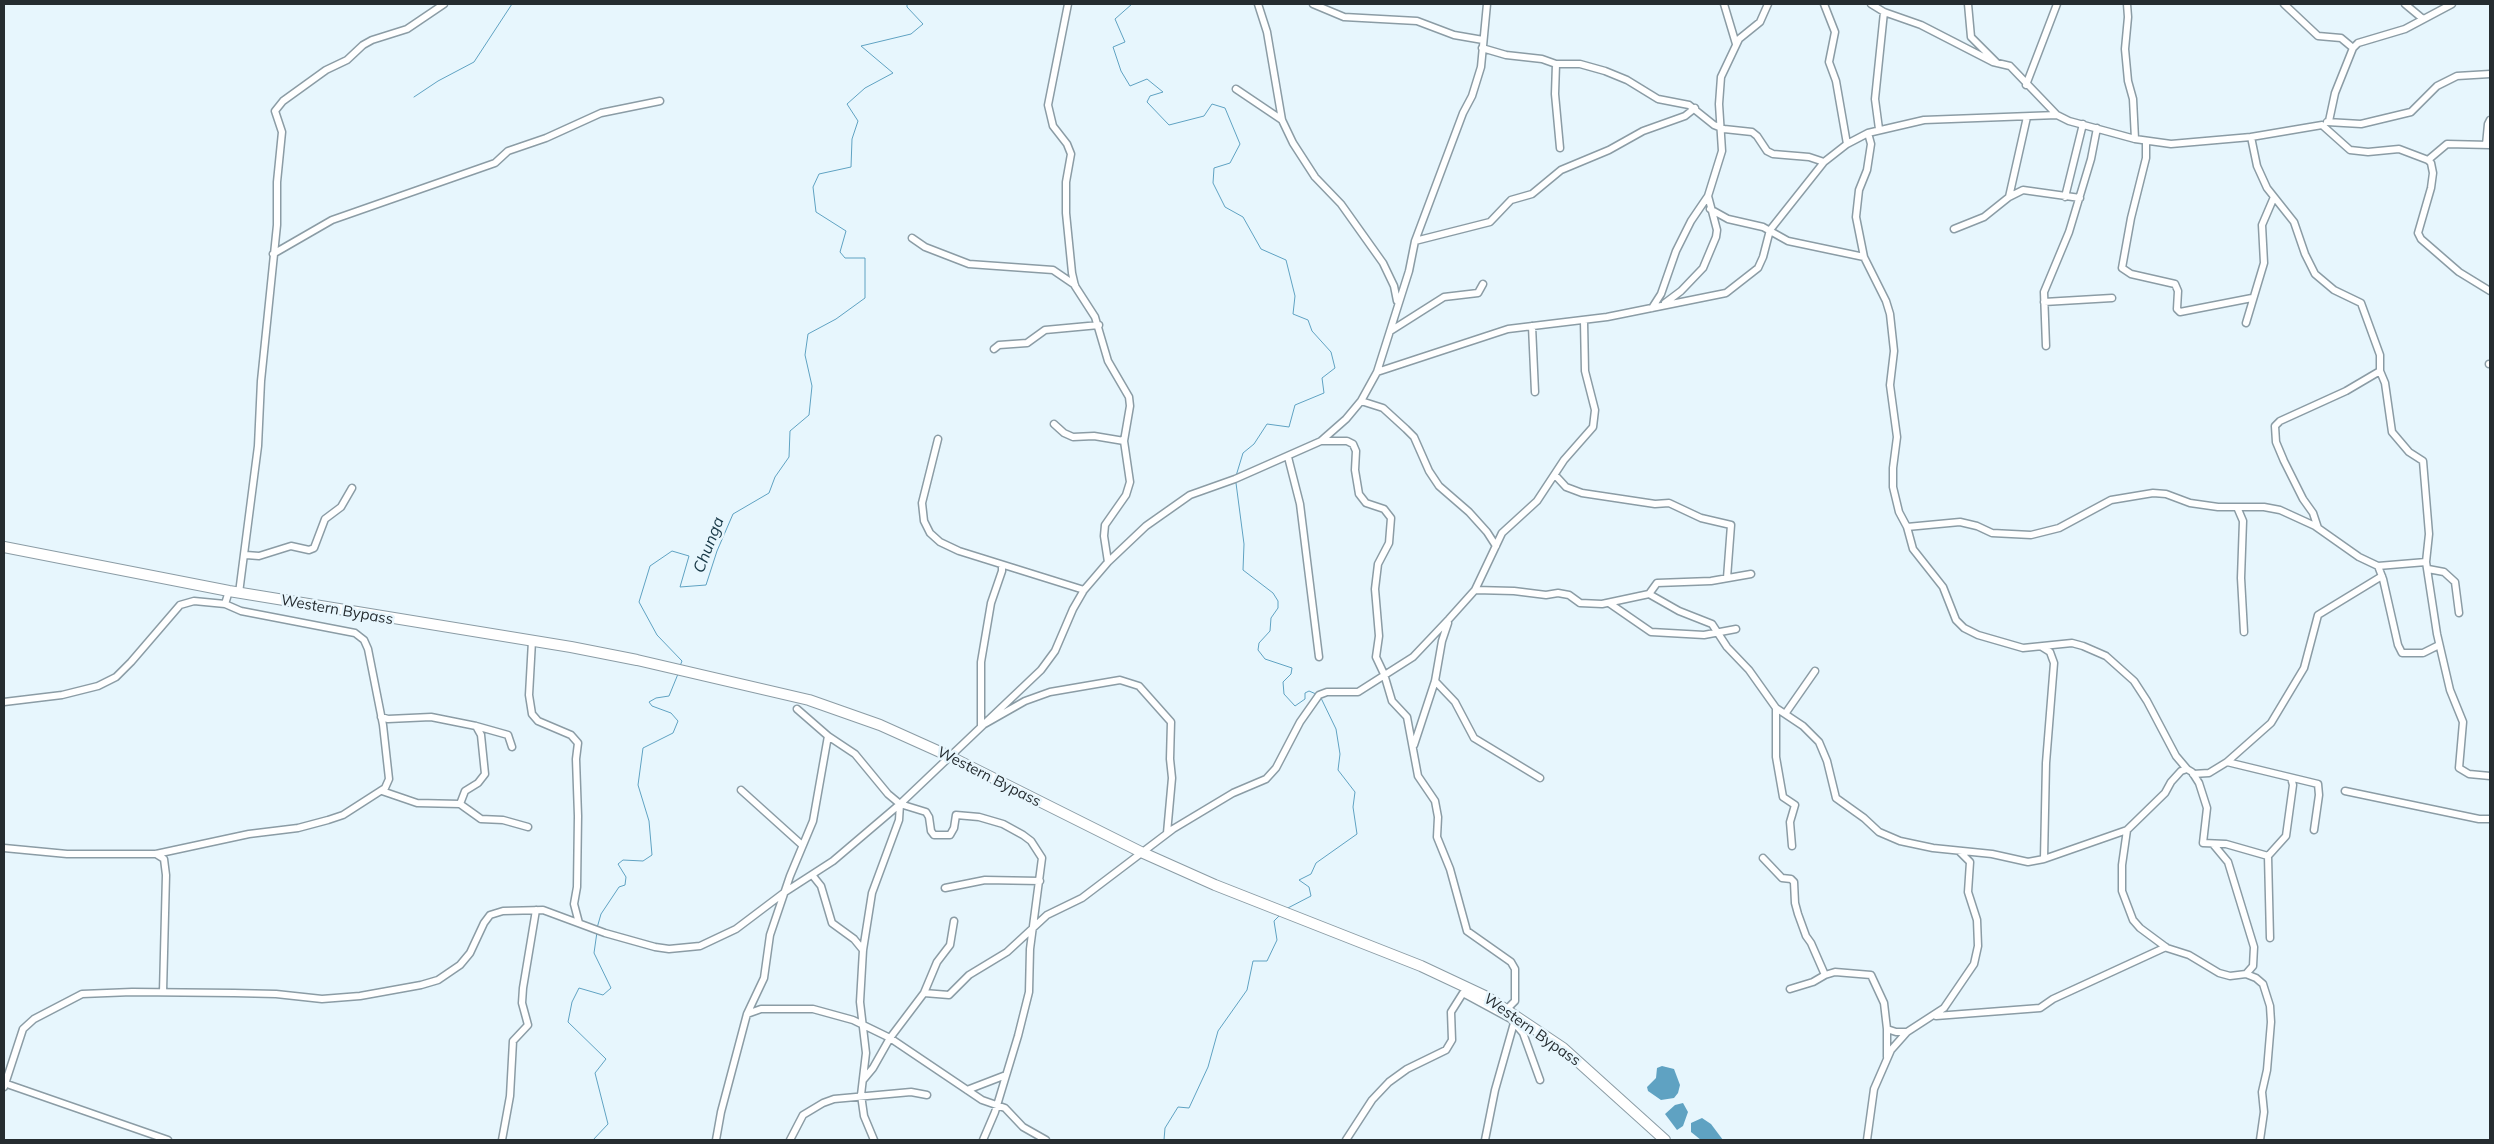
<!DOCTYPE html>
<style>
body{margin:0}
#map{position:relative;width:2494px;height:1144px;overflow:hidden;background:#e7f6fd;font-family:Mulish,sans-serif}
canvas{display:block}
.frame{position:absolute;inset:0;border:5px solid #252c30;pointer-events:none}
</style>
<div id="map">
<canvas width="2494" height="1144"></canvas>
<div class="frame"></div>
</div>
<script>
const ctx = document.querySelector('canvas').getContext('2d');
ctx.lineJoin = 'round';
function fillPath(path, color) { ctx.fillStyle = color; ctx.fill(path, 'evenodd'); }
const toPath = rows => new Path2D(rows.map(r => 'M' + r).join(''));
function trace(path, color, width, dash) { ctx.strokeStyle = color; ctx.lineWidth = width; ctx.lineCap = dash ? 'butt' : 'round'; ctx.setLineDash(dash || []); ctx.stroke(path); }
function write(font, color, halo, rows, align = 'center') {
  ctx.font = font + ' Mulish,sans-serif'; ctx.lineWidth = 5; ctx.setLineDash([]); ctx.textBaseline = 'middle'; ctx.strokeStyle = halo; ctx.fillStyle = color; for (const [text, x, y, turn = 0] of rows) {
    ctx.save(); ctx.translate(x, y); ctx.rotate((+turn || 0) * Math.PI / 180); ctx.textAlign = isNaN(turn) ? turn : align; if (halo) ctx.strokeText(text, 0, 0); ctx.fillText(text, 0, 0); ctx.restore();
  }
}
fillPath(toPath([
 [1662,1066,1674,1069,1680,1085,1678,1093,1674,1098,1661,1100,1648,1091,1647,1087,1656,1078,1657,1068],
 [1683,1103,1688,1112,1683,1126,1677,1130,1665,1114,1675,1105],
 [1702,1118,1711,1124,1723,1140,1701,1140,1691,1132,1691,1123]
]), '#5fa2c2');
trace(toPath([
 [1132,4,1115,19,1125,42,1113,47,1121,71,1130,86,1147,79,1163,92,1150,96,1147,102,1169,125,1204,116,1212,104,1225,108,1240,144,1230,163,1214,168,1213,183,1225,207,1243,217,1261,249,1286,260,1295,296,1293,314,1308,320,1312,331,1331,352,1335,368,1322,378,1324,393,1295,405,1289,427,1267,424,1254,444,1243,453,1236,476],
 [414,97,438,81,474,62,512,4],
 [1236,483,1244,544,1243,570,1273,593,1278,601,1278,608,1271,618,1270,631,1259,643,1258,650,1265,659,1292,668,1291,674,1283,682,1284,694,1295,706,1305,699,1305,693,1309,691,1316,694],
 [680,666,682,661,657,635,639,602,650,566,672,551,689,556,680,587,706,585,717,551,733,514,769,493,775,477,789,457,790,431,809,415,812,386,805,355,808,334,836,319,865,298,865,258,845,258,840,252,846,231,816,212,813,187,819,174,851,167,852,139,858,121,847,104,865,88,893,73,861,46,911,34,923,24,907,7,907,4],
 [1286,909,1311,896,1309,887,1299,880,1311,874,1316,863,1357,834,1353,807,1355,792,1338,770,1340,754,1336,729,1321,698],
 [597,928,601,914,619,887,625,885,626,877,618,864,623,860,643,861,652,855,649,821,638,785,643,748,673,733,678,721,671,713,652,706,649,702,656,698,669,696,678,674],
 [593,1140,608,1124,595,1073,606,1059,568,1022,572,1002,579,988,603,995,611,988,594,953,597,932],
 [1164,1140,1165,1128,1178,1107,1189,1108,1208,1067,1218,1031,1247,990,1253,961,1267,961,1277,940,1274,921,1280,915]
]), '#5fa2c2', 1);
const street = toPath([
 [1068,4,1048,105,1053,126,1067,144,1071,154,1066,182,1066,213,1072,273,1075,286,1095,317,1108,361,1129,397,1130,406,1124,441,1130,482,1126,495,1105,525,1104,536,1108,562],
 [1258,4,1267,32,1282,120,1293,143,1315,177,1341,204,1383,263,1394,286,1397,301],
 [1313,4,1344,17,1417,21,1454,35,1483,40],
 [1724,4,1736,44],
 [1824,4,1835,32,1829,62,1836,81,1847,144],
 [1871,4,1884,12,1921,25,1993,62,2010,66,2057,115],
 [1968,4,1971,37,1997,63],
 [2127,4,2128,17,2125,49,2128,81,2133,99,2135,139],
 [2284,4,2318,36,2341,38,2353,48],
 [2405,4,2423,19],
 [1482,48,1506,55,1542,59,1556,64,1580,64,1605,71,1627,80,1658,99,1689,105,1714,125,1724,129,1752,132,1757,136,1767,151,1773,154,1809,157,1824,162],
 [1556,64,1555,94,1560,148],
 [2026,85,2057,4],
 [1236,89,1282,120],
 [2329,121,2335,93,2353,48,2358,43,2405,29,2452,4],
 [2327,122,2361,124,2411,112,2437,86,2457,76,2490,74],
 [1879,129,1875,99,1884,12],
 [2251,137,2257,166,2267,188,2294,222,2305,254,2315,274,2334,290,2361,303,2380,355,2380,371,2385,383,2392,432,2409,452,2423,461,2429,534,2426,562,2437,634,2450,690,2463,722,2459,768,2469,774,2490,776],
 [2146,141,2146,158,2131,218,2122,268,2131,274,2175,284,2178,291,2177,309,2180,312,2252,298],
 [2486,145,2488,124,2490,120],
 [2428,160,2447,144,2490,145],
 [2009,197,2027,117],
 [2065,197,2083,124],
 [1710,209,1728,219,1763,227,1788,241,1864,257,1886,301,1890,314,1894,351,1890,385,1897,437,1893,468,1893,487,1899,512,1907,527,1913,549,1943,587,1956,620,1964,628,1978,635,2023,648,2072,643,2083,646,2106,656,2134,681,2147,701,2176,756,2187,769,2192,772,2199,783,2207,808,2203,843,2226,844,2268,856,2270,938],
 [1954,229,1984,217,2009,197,2023,190,2080,198],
 [912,238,925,247,969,264,1053,270,1075,285],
 [1415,241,1490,222,1511,200,1532,194,1561,170,1609,150,1643,131,1685,116,1695,108],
 [273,254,332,220,495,163,508,151,546,138,601,113,660,101],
 [1864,257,1856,217,1859,190,1867,170,1871,144,1868,133],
 [2044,302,2112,298],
 [1665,303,1681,291,1703,268,1716,237,1717,230,1708,196,1722,151,1719,104,1721,77,1739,39,1760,22,1768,4],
 [1652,308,1661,294,1676,251,1691,221,1708,196],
 [2246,323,2264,263,2262,225,2274,197],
 [1532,326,1535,392],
 [1392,330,1444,297,1478,293,1483,284],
 [2046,346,2044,292,2069,232,2091,159,2097,128],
 [994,349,999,345,1027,343,1045,330,1099,325],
 [2489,364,2490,364],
 [1377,372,1508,329,1607,317,1726,293,1758,268,1763,257,1770,230,1824,162,1847,144,1868,133,1924,120,2057,115,2069,121,2135,139,2171,144,2251,137,2322,125,2350,150,2368,152,2399,149,2428,160,2431,163,2433,173,2431,188,2418,233,2421,239,2459,272,2490,291],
 [1361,401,1383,408,1406,429,1414,437,1429,471,1439,486,1469,512,1487,532,1496,546],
 [1054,424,1064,433,1073,437,1094,436,1124,441],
 [938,439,922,503,924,521,930,533,940,542,959,551,1084,590],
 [1321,441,1347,441,1353,444,1356,451,1355,470,1359,494,1366,503,1384,509,1391,518,1389,543,1378,564,1375,589,1379,636,1376,657,1384,674,1392,701,1407,717,1418,776,1435,801,1438,817,1437,837,1450,869,1467,931,1511,962,1515,969,1515,1001,1507,1009],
 [1288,457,1300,504,1319,657],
 [1555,475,1566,487,1582,493,1655,504,1669,503,1701,518,1731,525,1727,578],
 [2237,507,2243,521,2241,578,2244,632],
 [1907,527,1960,522,1977,526,1992,533,2031,535,2059,528,2111,500,2153,493,2166,494,2190,503,2218,507,2264,507,2280,510,2315,526,2359,557,2378,566,2383,579,2398,645,2402,653,2423,653,2439,645],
 [2318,528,2313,513,2303,499,2284,461,2276,442,2275,426,2280,421,2346,391,2380,371],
 [246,555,259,556,291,546,309,550,314,548,325,519,341,507,352,488],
 [1002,566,1002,571,991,603,981,662,981,726,1025,701,1050,692,1120,680,1139,686,1171,722,1170,759,1172,778,1167,833],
 [2378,566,2426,562],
 [2428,569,2444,572,2455,582,2459,613],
 [1475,590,1514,591,1546,595,1558,593,1569,595,1580,603,1602,604,1649,594,1679,611,1712,624,1727,647,1749,670,1776,708,1803,726,1819,742,1827,761,1836,798,1864,818,1879,832,1900,841,1933,848,1992,854,2028,862,2044,859,2127,830,2165,793,2171,782,2181,771,2187,769],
 [239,593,258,446,261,381,277,225,277,182,282,132,275,111,283,101,326,70,347,60,363,45,372,40,407,29,444,4],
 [1649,594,1657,583,1711,581,1751,574],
 [1609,603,1651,632,1704,635,1736,629],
 [532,641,529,695,532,714,538,721,571,735,578,743,576,759,578,816,577,887,574,904,579,923],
 [2042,647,2050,652,2054,663,2046,763,2044,859],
 [1435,681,1455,702,1474,738,1540,778],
 [4,702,62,695,98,686,116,677,131,662,180,605,194,601,225,604,229,591],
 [1776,708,1776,757,1783,797,1795,805,1790,822,1792,846],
 [797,709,828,736],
 [1785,714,1815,671],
 [381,717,388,719,431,717,476,726,508,735,512,747],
 [476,726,481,735,485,774,478,783,465,791,460,804,481,819,503,820,528,827],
 [1414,745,1435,681,1442,641,1448,623],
 [2227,762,2318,784,2319,795,2314,830],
 [2193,774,2209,773,2227,762,2271,723,2304,668,2318,615,2382,576],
 [741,790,802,845],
 [382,791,417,803,460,804],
 [2345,791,2479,819,2490,819],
 [2127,830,2122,865,2122,891,2133,920,2140,928,2167,948,2189,955,2219,973,2230,976,2246,974],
 [2213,844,2228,862,2254,947,2253,966,2246,974,2256,978,2263,984,2270,1006,2271,1022,2267,1070,2262,1092,2264,1112,2260,1140],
 [4,848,67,854,156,854,249,834,298,828,328,820,343,815,385,788,389,779,383,725,368,649,364,640,355,633,241,611,225,604],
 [156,854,164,859,166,875,163,992],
 [2268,856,2286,836,2293,785,2291,778],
 [1763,858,1782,878,1791,879,1794,882,1795,903,1798,914,1806,936,1811,943,1825,975],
 [813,876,821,886,832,923,854,939,863,950],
 [945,888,985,880,1040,881],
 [1790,989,1813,982,1825,975,1835,972,1871,975,1884,1003,1887,1029,1896,1032,1907,1032],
 [924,993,937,962,950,945,954,921],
 [747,1014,761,1009,813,1009,853,1020,890,1038,982,1100,1005,1108,1023,1127,1046,1140],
 [1936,1016,2040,1008,2053,999,2166,947],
 [1887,1029,1887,1057],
 [863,1080,873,1068,890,1038,924,993,949,995,969,975,1007,952,1047,915,1082,898,1173,829,1233,793,1266,779,1276,768,1300,722,1319,695,1327,692,1358,692,1413,657,1449,619,1475,590,1502,533,1537,501,1564,460,1593,427,1595,410,1585,371,1584,321],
 [4,1083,168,1140],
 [4,1087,23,1029,34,1019,82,994,132,992,234,993,276,994,322,999,360,996,421,985,438,980,460,965,470,953,484,923,490,915,503,911,543,910,605,933,655,947,669,949,700,946,736,929,785,892,833,861,900,804,1041,670,1055,651,1073,609,1084,590,1108,562,1146,526,1190,495,1235,479,1321,441,1346,419,1361,401,1377,372,1409,271,1415,241,1463,113,1472,96,1481,67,1487,4],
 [967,1090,1006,1075],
 [502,1140,510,1096,513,1041,528,1025,522,1003,523,988,536,910],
 [716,1140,721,1112,747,1014,764,978,770,935,790,876,813,821,828,736,855,754,888,794,900,804,926,812,929,817,931,831,934,835,950,835,954,828,956,815,979,817,1003,824,1023,835,1031,841,1042,858,1030,949,1029,992,1018,1036,995,1112,983,1140],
 [790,1140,803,1115,823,1103,834,1099,911,1092,927,1095],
 [874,1140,864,1116,861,1095,866,1053,860,1002,863,950,872,893,899,820,900,804],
 [1346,1140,1372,1100,1389,1082,1407,1069,1446,1050,1452,1040,1451,1012,1463,993,1511,1019,1523,1033,1540,1080],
 [1485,1140,1495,1090,1514,1023],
 [1867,1140,1874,1089,1891,1050,1907,1032,1944,1008,1974,964,1978,946,1977,920,1968,892,1970,862,1960,852]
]);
const primary = toPath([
 [4,547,229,591,571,647,637,660,809,700,880,725,949,756,1141,852,1215,885,1421,966,1487,997,1563,1048,1665,1140]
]);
trace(street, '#8b9ca5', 9);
trace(primary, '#8b9ca5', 12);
trace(street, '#fff', 6);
trace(primary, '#fff', 10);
write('15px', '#252c30', '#e7f6fd', [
 ["Western Bypass",337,610,10],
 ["Western Bypass",989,777,27],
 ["Western Bypass",1532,1030,35]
]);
write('italic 16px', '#183846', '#e7f6fd', [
 ["Chunga",709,545,-69]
]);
</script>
